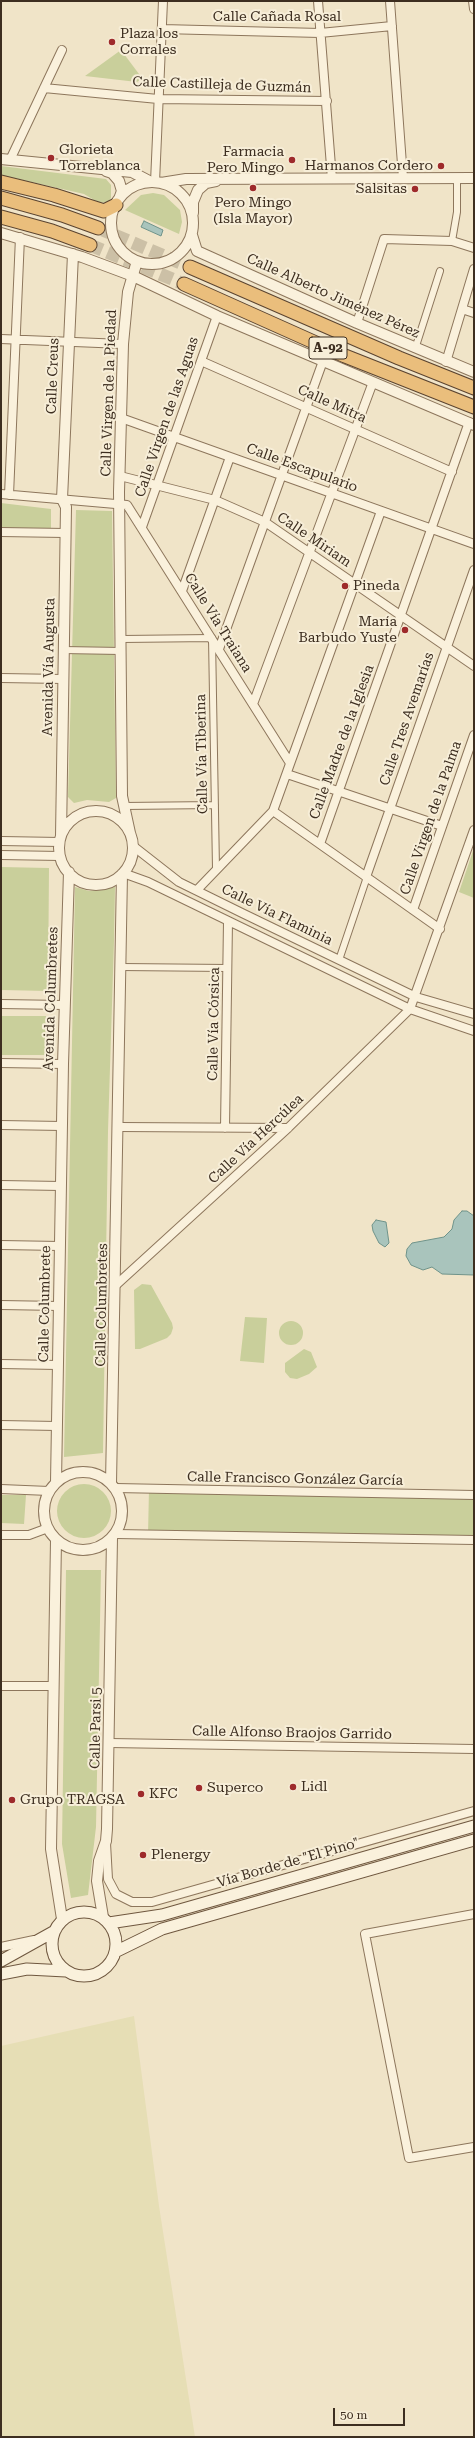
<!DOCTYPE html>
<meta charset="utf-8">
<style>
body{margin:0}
#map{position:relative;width:475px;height:2438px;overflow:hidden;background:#f0e4c8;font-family:"Roboto Serif",serif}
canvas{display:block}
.frame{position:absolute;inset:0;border:2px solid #3d2e20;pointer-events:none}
.scale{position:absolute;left:333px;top:2408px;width:72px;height:18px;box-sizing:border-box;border:2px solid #3d2e20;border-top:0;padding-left:5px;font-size:12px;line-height:14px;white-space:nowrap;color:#3d2e20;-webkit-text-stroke:3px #f7eed8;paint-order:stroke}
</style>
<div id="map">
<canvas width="475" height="2438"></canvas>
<div class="frame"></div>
<div class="scale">50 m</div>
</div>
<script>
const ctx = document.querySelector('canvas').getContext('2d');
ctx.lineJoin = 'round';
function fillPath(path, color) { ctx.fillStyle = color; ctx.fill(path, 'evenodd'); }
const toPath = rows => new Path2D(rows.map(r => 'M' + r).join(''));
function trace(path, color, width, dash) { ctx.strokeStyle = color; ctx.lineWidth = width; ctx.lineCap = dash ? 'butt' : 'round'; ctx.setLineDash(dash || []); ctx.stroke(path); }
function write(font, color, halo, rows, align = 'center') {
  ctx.font = font + ' "Roboto Serif",serif'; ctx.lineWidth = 4; ctx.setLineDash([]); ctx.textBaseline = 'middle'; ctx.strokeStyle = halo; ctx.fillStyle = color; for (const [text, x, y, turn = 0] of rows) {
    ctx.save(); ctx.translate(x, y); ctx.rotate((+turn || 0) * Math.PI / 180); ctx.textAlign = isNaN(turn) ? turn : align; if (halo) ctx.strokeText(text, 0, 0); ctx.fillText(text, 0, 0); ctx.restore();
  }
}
fillPath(toPath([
 [134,2016,159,2206,195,2437,1,2437,1,2046]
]), '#e6deb5');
fillPath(toPath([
 [121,50,142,78,137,82,85,76],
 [1,166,106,179,111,185,111,198,108,202,99,203,84,194,1,175],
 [153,193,164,195,180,210,182,222,179,234,125,210,141,195],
 [1,503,51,509,51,530,1,529],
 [76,510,112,511,116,798,109,802,87,800,74,803,68,797],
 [474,848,474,898,459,892],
 [1,867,49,868,48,991,1,990],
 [75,887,89,891,115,887,114,941,108,1131,103,1453,64,1457],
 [1,1016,46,1016,45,1055,1,1055],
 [142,1284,151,1285,172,1323,173,1328,171,1334,167,1338,140,1349,135,1349,134,1290],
 [245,1317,267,1318,264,1363,240,1361],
 '279 1333a12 12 0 1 1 24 0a12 12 0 1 1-24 0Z',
 [304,1349,311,1352,317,1367,309,1374,297,1379,290,1378,285,1372,285,1363],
 '57 1511a27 27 0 1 1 54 0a27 27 0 1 1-54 0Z',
 [149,1489,474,1495,474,1540,148,1535],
 [1,1495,26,1495,24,1524,1,1523],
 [66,1570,101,1570,96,1827,88,1895,71,1898,62,1844]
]), '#c9cf9b');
const water = toPath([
 [144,221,163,230,161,236,141,227,144,221],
 [462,1211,467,1211,474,1216,474,1275,442,1274,432,1267,423,1270,411,1265,406,1256,407,1249,412,1243,444,1237,452,1229,454,1220,462,1211],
 [376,1220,386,1222,389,1243,385,1247,379,1243,373,1231,372,1225,376,1220]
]);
fillPath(water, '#a9c4bc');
trace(water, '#6f938a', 1);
trace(toPath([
 [98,228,190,267],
 [90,245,184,284]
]), '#ccc0a6', 13, [13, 6]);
const pedestrian = toPath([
 [452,241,457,212,457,178],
 [415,349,440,271],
 [122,639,212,638,216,869],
 [63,650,121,651],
 [124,806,215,805],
 [339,960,367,877],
 [121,967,228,968]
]);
const minor = toPath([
 [318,1,332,179],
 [390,1,403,178],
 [473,1,474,9],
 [162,29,320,33,392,26],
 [44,88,158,99,327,101],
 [10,160,62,50],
 [155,182,163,1],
 [462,309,474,313],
 [357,323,384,239,452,241,474,248],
 [1,339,123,344],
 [201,361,452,472],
 [446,362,474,269],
 [121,418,474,544],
 [120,476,215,500,265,522,474,666],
 [1,494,127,505,290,763],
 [9,495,20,237],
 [142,527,217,316],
 [1,532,65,533],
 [182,591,230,457],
 [219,649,323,361],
 [1,678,63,679],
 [253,704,373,382],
 [287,774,442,826],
 [273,811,440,929],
 [1,841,60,842],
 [320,844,469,422],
 [133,846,179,882,242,913,416,997,474,1014],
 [1,855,60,856],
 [123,873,148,882,410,1009,474,1031],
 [366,877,474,570],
 [197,890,273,811,381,511],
 [413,910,474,735],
 [1,1004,64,1005],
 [1,1063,63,1064],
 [1,1125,62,1126],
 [119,1127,288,1128],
 [225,1128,228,921],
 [1,1185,61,1186],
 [1,1245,60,1246],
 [116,1285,288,1128,410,1009,474,830],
 [1,1305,59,1306],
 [1,1364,58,1365],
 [1,1425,57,1426],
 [116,1488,474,1495],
 [1,1489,49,1491],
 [116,1534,474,1540],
 [1,1535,29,1535,48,1528],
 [1,1686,53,1686],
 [110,1743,474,1749],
 [106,1843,108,1879,116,1894,132,1902,152,1902,474,1811],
 [474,1914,365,1934,409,2158,474,2147],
 [1,1947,34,1940]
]);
const tertiary = toPath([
 [1,159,132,172,151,182],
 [106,171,112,173,119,181,122,191,119,199],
 '111 223a41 41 0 1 1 82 0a41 41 0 1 1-82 0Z',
 [161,183,186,179,474,178],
 [193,213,193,202,198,190,206,183,216,181],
 [1,233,82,257,133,276,217,316,474,425],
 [192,235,197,251,357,323,474,372],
 '59 848a37 37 0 1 1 74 0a37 37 0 1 1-74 0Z',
 [130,833,122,796,119,492,123,344,128,292,137,261],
 [61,836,66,507,62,499,73,254],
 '44 1511a39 39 0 1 1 78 0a39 39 0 1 1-78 0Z',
 [56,1482,63,1064,69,872],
 [111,1483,122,874],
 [56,1540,51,1849,62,1919],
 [103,1917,97,1881,99,1861,106,1841,107,1829,112,1538]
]);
const secondary = toPath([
 '52 1944a32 32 0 1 1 64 0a32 32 0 1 1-64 0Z',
 [109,1923,162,1915,474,1826],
 [115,1952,162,1929,474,1840],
 [1,1961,53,1932],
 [1,1974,27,1969,66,1971]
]);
const trunk = toPath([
 [1,182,54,195,104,211,116,205],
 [1,198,62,215,98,228],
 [1,217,52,231,90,245],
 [190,267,399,358,474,388],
 [184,284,345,356,474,407]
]);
trace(pedestrian, '#8d765c', 8);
trace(minor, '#8d765c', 10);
trace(tertiary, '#8d765c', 12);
trace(secondary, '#6f573f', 13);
trace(trunk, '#5b4430', 15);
trace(pedestrian, '#faf1dc', 6);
trace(minor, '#faf1dc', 8);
trace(tertiary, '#faf1dc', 10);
trace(secondary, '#faf1dc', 11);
trace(trunk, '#eabe7c', 13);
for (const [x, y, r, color] of [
 [112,42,4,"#9e2a2b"],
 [51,158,4,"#9e2a2b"],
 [292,160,4,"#9e2a2b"],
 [441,166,4,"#9e2a2b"],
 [253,188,4,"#9e2a2b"],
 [415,189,4,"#9e2a2b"],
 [345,586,4,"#9e2a2b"],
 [405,630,4,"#9e2a2b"],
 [293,1787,4,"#9e2a2b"],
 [199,1788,4,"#9e2a2b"],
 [141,1794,4,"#9e2a2b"],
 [12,1800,4,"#9e2a2b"],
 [143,1855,4,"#9e2a2b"]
]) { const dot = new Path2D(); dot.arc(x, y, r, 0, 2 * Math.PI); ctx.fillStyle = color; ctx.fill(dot); trace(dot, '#f7eed8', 1.5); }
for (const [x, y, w] of [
 [328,348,38]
]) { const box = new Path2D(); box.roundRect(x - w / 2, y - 11, w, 22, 3); ctx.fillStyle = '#f7eed8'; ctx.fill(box); trace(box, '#3d2e20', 1); }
write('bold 13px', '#3d2e20', null, [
 ["A-92",328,348]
]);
write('14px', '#3d2e20', '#f7eed8', [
 ["Calle Cañada Rosal",277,17],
 ["Calle Castilleja de Guzmán",222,85,2],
 ["Calle Alberto Jiménez Pérez",333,296,24],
 ["Calle Creus",53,376,-88],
 ["Calle Virgen de la Piedad",109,393,-88],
 ["Calle Mitra",332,404,24],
 ["Calle Virgen de las Aguas",167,417,-71],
 ["Calle Escapulario",302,468,20],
 ["Calle Miriam",314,540,34],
 ["Calle Vía Traiana",218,623,58],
 ["Avenida Vía Augusta",49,667,-89],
 ["Calle Tres Avemarías",407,719,-71],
 ["Calle Madre de la Iglesia",342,742,-70],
 ["Calle Vía Tiberina",202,754,-91],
 ["Calle Virgen de la Palma",431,818,-71],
 ["Calle Vía Flaminia",277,915,26],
 ["Avenida Columbretes",51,999,-88],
 ["Calle Vía Córsica",214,1024,-89],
 ["Calle Vía Hercúlea",256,1139,-43],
 ["Calle Columbrete",45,1304,-89],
 ["Calle Columbretes",102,1305,-89],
 ["Calle Francisco González García",295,1479,1],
 ["Calle Parsi 5",96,1728,-89],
 ["Calle Alfonso Braojos Garrido",292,1733,1],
 ["Vía Borde de \"El Pino\"",288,1863,-16]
]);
write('14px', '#3d2e20', '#f7eed8', [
 ["Plaza los",120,34],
 ["Corrales",120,50],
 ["Glorieta",59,150],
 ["Torreblanca",59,166],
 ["Farmacia",284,152,"right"],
 ["Pero Mingo",284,168,"right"],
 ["Harmanos Cordero",433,166,"right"],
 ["Salsitas",407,189,"right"],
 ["Pero Mingo",253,203,"center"],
 ["(Isla Mayor)",253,219,"center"],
 ["Pineda",353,586],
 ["María",397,622,"right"],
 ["Barbudo Yuste",397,638,"right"],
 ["Lidl",301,1787],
 ["Superco",207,1788],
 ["KFC",149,1794],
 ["Grupo TRAGSA",20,1800],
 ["Plenergy",151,1855]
], 'left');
</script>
